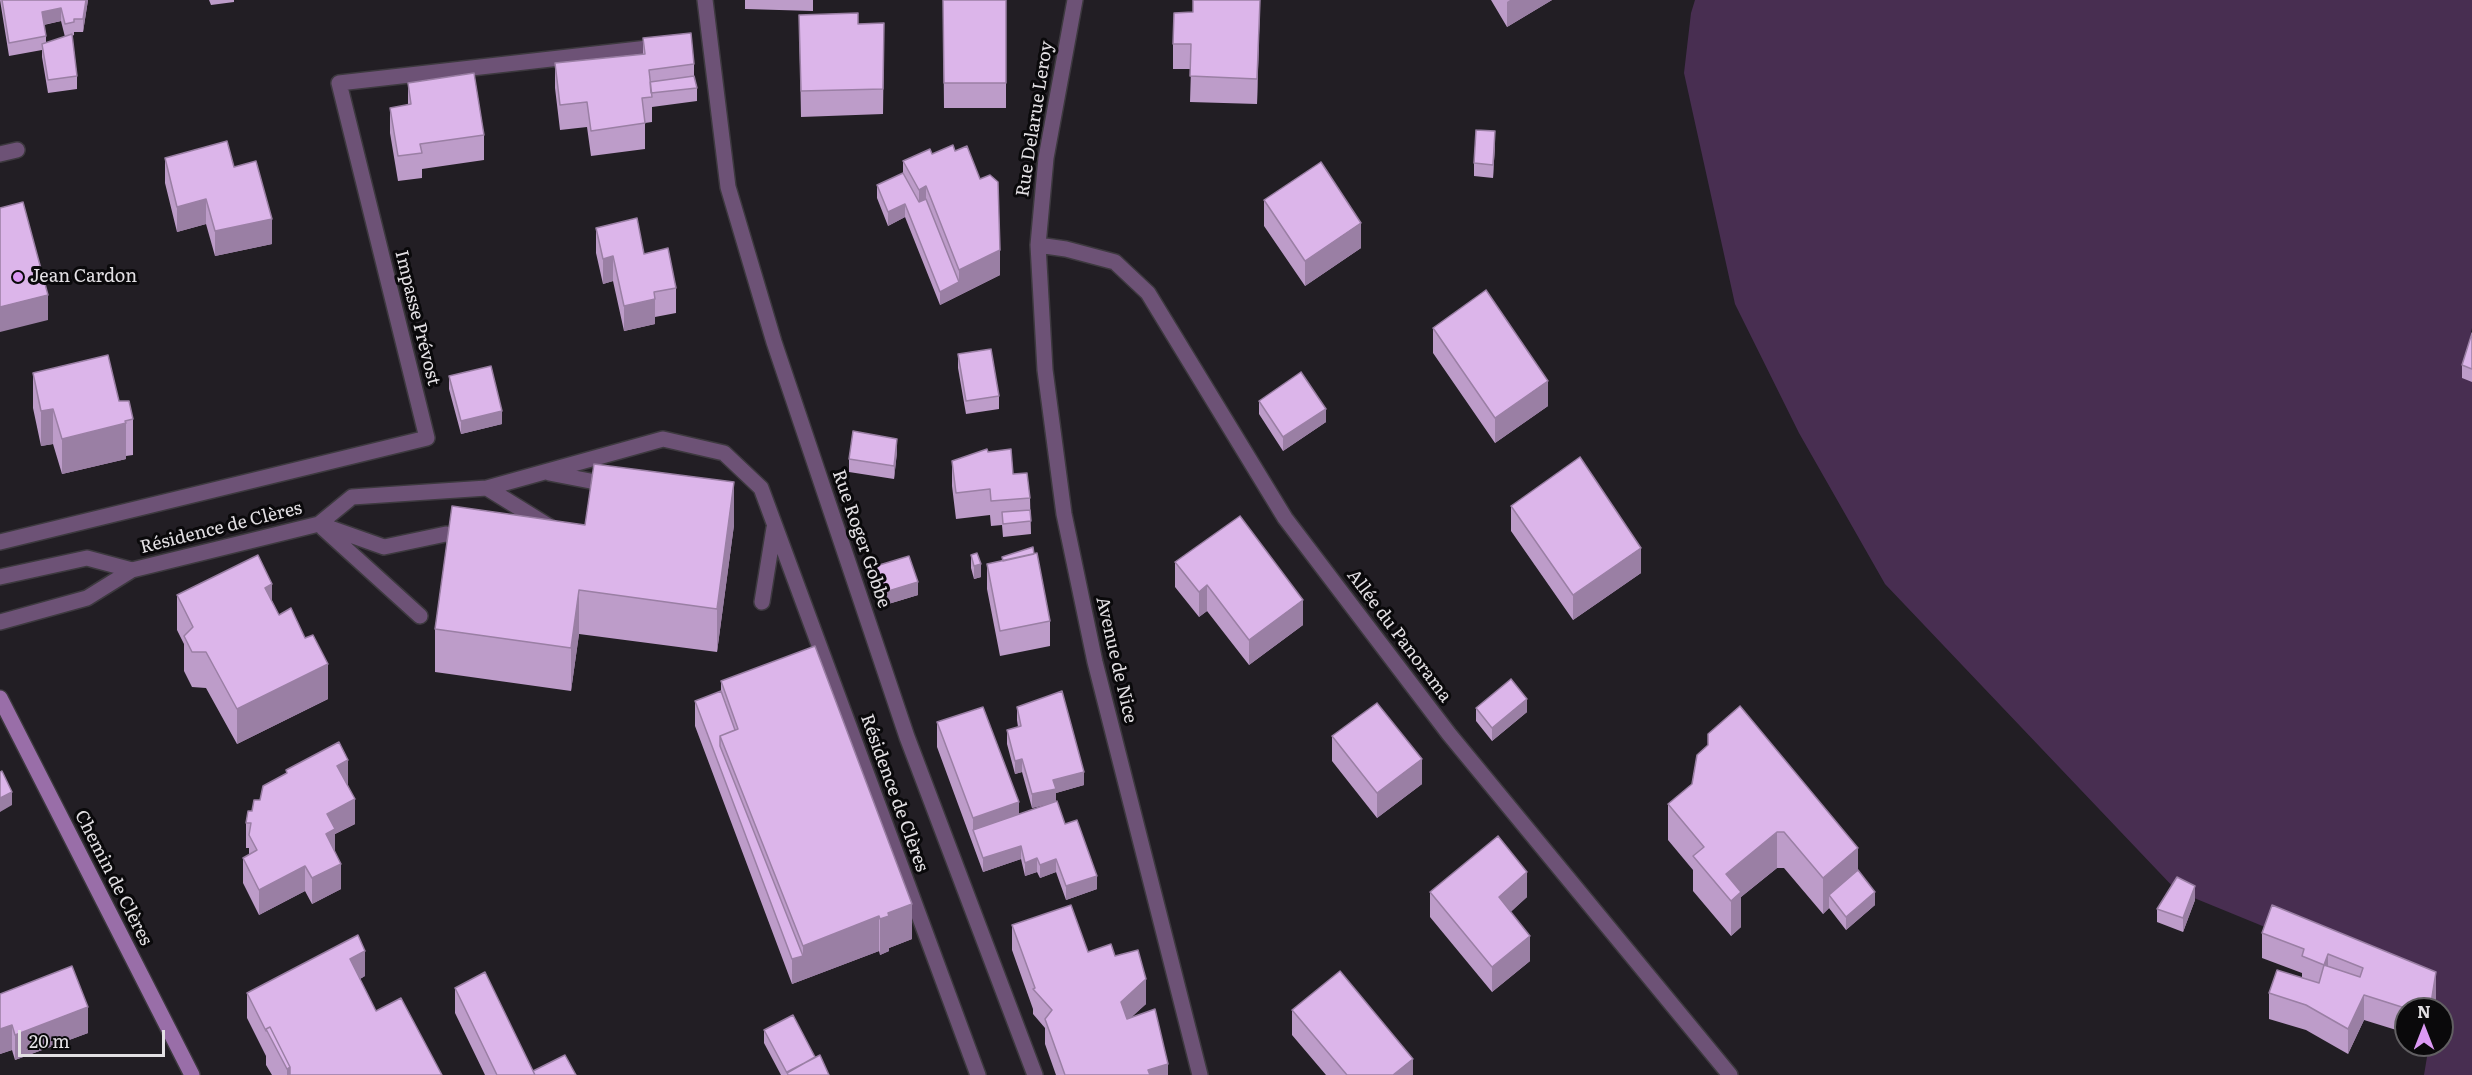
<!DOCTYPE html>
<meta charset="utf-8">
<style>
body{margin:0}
#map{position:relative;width:2472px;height:1075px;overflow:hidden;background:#221e24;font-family:Literata,serif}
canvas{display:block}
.north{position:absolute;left:2394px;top:997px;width:60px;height:60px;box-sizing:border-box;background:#0a090b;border:2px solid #615f62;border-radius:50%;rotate:0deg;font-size:16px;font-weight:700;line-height:24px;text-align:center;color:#e3e0e4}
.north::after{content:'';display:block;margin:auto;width:21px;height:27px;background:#dc99f4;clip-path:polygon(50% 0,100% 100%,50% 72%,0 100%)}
.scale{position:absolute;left:18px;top:1030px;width:147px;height:27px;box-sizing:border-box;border:3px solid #e3e0e4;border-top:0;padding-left:8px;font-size:18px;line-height:21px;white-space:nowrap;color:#e3e0e4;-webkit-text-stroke:4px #0a090b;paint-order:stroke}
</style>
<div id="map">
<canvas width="2472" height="1075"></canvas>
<div class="north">N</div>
<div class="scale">20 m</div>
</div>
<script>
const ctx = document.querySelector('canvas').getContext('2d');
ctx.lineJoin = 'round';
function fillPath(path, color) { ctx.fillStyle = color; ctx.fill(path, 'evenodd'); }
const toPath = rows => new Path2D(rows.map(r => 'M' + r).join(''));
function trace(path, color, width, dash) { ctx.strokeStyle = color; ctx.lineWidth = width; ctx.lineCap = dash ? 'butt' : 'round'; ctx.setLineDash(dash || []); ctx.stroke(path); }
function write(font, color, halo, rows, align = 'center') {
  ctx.font = font + ' Literata,serif'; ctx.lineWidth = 6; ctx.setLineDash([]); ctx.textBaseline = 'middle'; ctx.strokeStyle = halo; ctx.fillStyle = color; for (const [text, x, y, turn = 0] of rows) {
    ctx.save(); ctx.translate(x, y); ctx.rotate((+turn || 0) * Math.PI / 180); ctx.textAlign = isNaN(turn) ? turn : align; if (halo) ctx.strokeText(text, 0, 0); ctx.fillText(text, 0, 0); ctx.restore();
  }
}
fillPath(toPath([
 [1695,0,2472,0,2472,328,2463,371,2472,347,2472,1075,2424,1075,2429,1045,2442,1045,2442,1009,2435,1009,2436,997,2177,891,1885,584,1799,433,1735,304,1684,73,1691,13]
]), '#482e51');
const lane = toPath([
 [549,473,611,485],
 [487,488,550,527],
 [319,524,384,547,446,534,466,539],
 [323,528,420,616],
 [0,577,87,558,132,570],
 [762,602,774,528],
 [0,622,87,598,132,570,319,524,352,497,487,488,663,439,724,453,761,488,978,1075]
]);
const street = toPath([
 [705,0,728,187,774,342,907,737,1035,1075],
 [1075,0,1046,158,1038,245,1045,370,1064,514,1095,662,1200,1075],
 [0,154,17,150],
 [1038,245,1066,249,1115,262,1148,293,1285,518,1449,734,1730,1075],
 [0,542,427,438,339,83,648,48]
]);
const secondary = toPath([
 [0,698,192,1075]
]);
trace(lane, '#3d393f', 18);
trace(street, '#3d393f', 18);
trace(secondary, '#3d393f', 18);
trace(lane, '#6d5276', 15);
trace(street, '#6d5276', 15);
trace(secondary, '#996ea8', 15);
fillPath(toPath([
 [0,0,88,0,83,32,74,32,74,35,72,36,77,76,77,89,48,93,42,57,42,50,9,56],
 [61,21,65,37,46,43,46,36,44,25],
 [209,0,234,0,234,2,211,5],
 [745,0,813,0,813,11,745,9],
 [943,0,1006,0,1006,108,944,108],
 [1260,0,1257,104,1190,102,1191,69,1173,69,1173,44,1193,12],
 [1491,0,1552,0,1507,27],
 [799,15,858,24,884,37,883,114,801,117],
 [643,38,694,64,694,76,697,88,697,101,652,107,652,122,645,123,645,149,591,156,587,127,560,130,555,88,555,63,643,54],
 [408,83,484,135,484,160,422,169,422,178,398,181,390,133,390,108,408,105],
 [1495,144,1493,178,1474,176,1474,163],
 [932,154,1000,275,940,305,905,217,888,226,877,198,877,185,903,173,903,161],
 [165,158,234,167,272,244,215,256,206,224,177,232,165,183],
 [1264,200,1361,248,1305,286,1264,226],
 [596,228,644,254,676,288,676,313,655,317,655,324,624,331,613,281,603,284,596,253],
 [1433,328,1548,406,1495,443,1433,353],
 [2472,333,2472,382,2462,378,2462,365],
 [958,354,999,396,999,409,966,414,958,368],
 [33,373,119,401,133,419,133,455,126,456,126,459,62,474,53,444,41,446,33,408],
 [449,376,502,424,461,434,449,389],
 [1259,401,1326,422,1283,451,1259,414],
 [897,452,894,479,849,472,849,459],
 [988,452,1013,474,1030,498,1031,534,1003,537,1002,525,991,526,990,515,956,519,952,486,952,461],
 [1511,506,1641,573,1573,620,1511,531],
 [585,525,734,525,717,652,579,634,571,691,435,672,435,629],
 [971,555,981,577,974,579,971,568],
 [1002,557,1050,621,1050,646,1000,656,987,589,987,564,1002,561],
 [1175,562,1303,625,1249,665,1207,611,1199,617,1175,587],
 [876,566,918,595,885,605,876,579],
 [177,595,272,601,279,615,328,699,237,744,206,688,192,687,184,671,184,644,177,630],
 [721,681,912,939,889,948,889,951,880,955,879,951,792,984,695,726,695,701,721,691],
 [1017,707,1084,785,1056,793,1056,802,1065,824,1097,889,1066,900,1056,872,1040,878,1037,872,1025,876,1021,859,983,872,937,747,937,722,1019,814,1052,803,1032,808,1022,772,1015,774,1007,744,1007,730,1018,727,1017,720],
 [1476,708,1527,712,1492,741,1476,721],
 [1332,736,1422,784,1377,818,1332,761],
 [286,770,348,785,355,824,335,834,335,852,341,889,312,904,305,891,259,915,243,883,243,858,249,855,249,848,246,848,246,823,252,811,260,800,286,773],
 [1692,784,1858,870,1875,905,1846,930,1829,908,1823,914,1784,868,1777,868,1741,897,1741,927,1731,936,1693,891,1693,870,1668,840,1668,804],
 [1430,892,1527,897,1510,912,1530,961,1492,992,1430,917],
 [2195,900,2183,932,2157,922,2157,909],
 [2272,905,2436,997,2434,1009,2406,1009,2406,1033,2364,1020,2348,1054,2306,1030,2269,1019,2269,993,2302,977,2302,973,2262,958,2262,933],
 [1012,925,1088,952,1115,956,1146,1004,1131,1017,1168,1075,1056,1075,1045,1044,1045,1028,1033,1014,1033,1009,1012,950],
 [365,976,360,979,376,1011,442,1075,272,1075,266,1065,266,1056,247,1018,247,993],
 [455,988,533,1071,576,1075,485,1075,455,1013],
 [0,994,88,1033,15,1060,12,1050,0,1054],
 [1292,1010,1413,1075,1326,1075,1292,1035],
 [764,1030,815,1057,829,1075,781,1075,764,1043]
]), '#bd9cc9');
fillPath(toPath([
 [86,0,88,0,83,32,83,19],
 [1260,0,1257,104,1257,79],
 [1510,0,1552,0,1507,27,1507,2],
 [61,8,61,21,42,25,42,12],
 [1495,131,1495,144,1493,178,1493,165],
 [926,186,926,212,919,215,919,190],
 [206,199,206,224,177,232,177,207],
 [905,204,905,217,888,226,888,212],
 [272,219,272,244,215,256,215,231],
 [1361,223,1361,248,1305,286,1305,261],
 [1000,250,1000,275,940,305,940,292,959,282,959,270],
 [613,256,613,281,603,284,603,259],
 [48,295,48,320,0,332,0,307],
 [655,299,655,324,624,331,624,306],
 [1548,381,1548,406,1495,443,1495,418],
 [53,409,53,444,41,446,41,411],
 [1326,409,1326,422,1283,451,1283,437],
 [502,411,502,424,461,434,461,421],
 [126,423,126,459,62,474,62,439],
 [897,439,897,452,894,479,894,466],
 [734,482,734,525,717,652,717,609],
 [1641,548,1641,573,1573,620,1573,595],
 [981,564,981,577,974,579,974,566],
 [918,582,918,595,885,605,885,592],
 [272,584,272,620,265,588],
 [1207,585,1207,611,1199,617,1199,592],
 [579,590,579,634,571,691,571,648],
 [1303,600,1303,625,1249,665,1249,640],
 [328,664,328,699,237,744,237,709],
 [1527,699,1527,712,1492,741,1492,728],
 [1022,759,1022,772,1015,774,1015,761],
 [1422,759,1422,784,1377,818,1377,793],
 [348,760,348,785,337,791,337,766],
 [1084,772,1084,785,1056,793,1056,802,1032,808,1032,794,1053,780],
 [12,792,12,805,0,812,0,798],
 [355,799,355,824,335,834,335,854,326,834,327,814],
 [1019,802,1019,827,973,830,973,818],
 [1777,832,1777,868,1741,897,1741,927,1731,936,1731,901,1726,874],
 [1021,846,1021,859,983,872,983,858],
 [1858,848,1858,883,1829,895,1829,908,1823,914,1823,878],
 [1037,858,1037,872,1025,876,1025,863],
 [1056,859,1056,872,1040,878,1040,865],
 [341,864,341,889,312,904,312,878],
 [305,866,305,891,259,915,259,890],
 [1527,872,1527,897,1499,923,1499,897],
 [1097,876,1097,889,1066,900,1066,886],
 [2195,886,2195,900,2183,932,2183,918],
 [1875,892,1875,905,1846,930,1846,917],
 [912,904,912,939,889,948,889,951,880,955,880,919,888,913],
 [879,916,879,951,792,984,792,959,803,956,803,946],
 [1530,936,1530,961,1492,992,1492,967],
 [365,951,365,976,350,984,350,959],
 [2328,954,2328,979,2324,990,2324,965],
 [2436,972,2436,997,2434,1009,2430,1009],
 [1146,979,1146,1004,1121,1027,1121,1002],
 [2364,995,2364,1020,2348,1054,2348,1029],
 [88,1007,88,1033,15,1060,15,1035],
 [12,1025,12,1050,0,1054,0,1029],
 [1413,1059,1413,1075,1393,1075],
 [1168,1064,1168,1075,1148,1075,1148,1070],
 [290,1067,290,1075,287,1075,287,1069]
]), '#9a7fa4');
const building = toPath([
 [2,0,86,0,83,19,74,19,74,22,65,24,61,8,42,12,46,36,9,43,2,0],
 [943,0,1006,0,1006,83,944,83,943,0],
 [1193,0,1260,0,1257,79,1190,76,1191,44,1173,44,1174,13,1193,12,1193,0],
 [858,13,858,24,884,23,883,89,801,91,799,15,858,13],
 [691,33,694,64,649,70,652,97,642,98,645,123,591,131,587,102,560,105,555,63,645,54,643,38,691,33],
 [72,34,77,76,48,80,42,44,72,34],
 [474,73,484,135,420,144,422,153,398,156,390,108,411,104,408,83,474,73],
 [694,76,697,88,651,93,650,82,694,76],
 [1476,130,1495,131,1493,165,1474,163,1476,130],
 [227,141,234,167,256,161,272,219,215,231,206,199,177,207,165,158,227,141],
 [953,145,955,151,967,146,980,179,990,175,998,182,1000,250,959,270,926,186,919,190,903,161,930,149,932,154,953,145],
 [1321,162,1361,223,1305,261,1264,200,1321,162],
 [903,173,919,202,926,199,959,282,940,292,905,204,888,212,877,185,903,173],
 [23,202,48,295,0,307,0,208,23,202],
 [637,218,644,254,668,248,676,288,654,292,655,299,624,306,613,256,603,259,596,228,637,218],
 [1486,290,1548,381,1495,418,1433,328,1486,290],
 [2472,333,2472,369,2462,365,2472,333],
 [991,349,999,396,966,401,958,354,991,349],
 [108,355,119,401,129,401,133,419,125,421,126,423,62,439,53,409,41,411,33,373,108,355],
 [491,366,502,411,461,421,449,376,491,366],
 [1301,372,1326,409,1283,437,1259,401,1301,372],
 [853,431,897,439,894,466,849,459,853,431],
 [987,449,988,452,1011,449,1013,474,1027,473,1030,498,991,501,990,489,956,493,952,461,987,449],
 [1580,457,1641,548,1573,595,1511,506,1580,457],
 [594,464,734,482,717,609,579,590,571,648,435,629,452,506,585,525,594,464],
 [1030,510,1031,521,1003,524,1002,512,1030,510],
 [1240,516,1303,600,1249,640,1207,585,1199,592,1175,562,1240,516],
 [1033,547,1034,554,1003,561,1002,557,1033,547],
 [977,553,981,564,974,566,971,555,977,553],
 [1037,553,1050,621,1000,631,987,564,1037,553],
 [258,555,272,584,265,588,279,615,291,608,305,638,313,635,328,664,237,709,206,652,192,652,184,636,193,627,177,595,258,555],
 [909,556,918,582,885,592,876,566,909,556],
 [815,646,912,904,888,913,889,916,880,919,879,916,803,946,720,736,738,729,721,681,815,646],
 [1511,679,1527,699,1492,728,1476,708,1511,679],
 [721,691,735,730,720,736,720,746,803,956,792,959,695,701,721,691],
 [1062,691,1084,772,1053,780,1056,789,1032,794,1022,759,1015,761,1007,730,1021,726,1017,707,1062,691],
 [1377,703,1422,759,1377,793,1332,736,1377,703],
 [1740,706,1858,848,1823,878,1784,832,1777,832,1726,874,1741,892,1731,901,1693,856,1704,847,1668,804,1692,784,1697,755,1708,745,1708,734,1740,706],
 [983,707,1019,802,973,818,937,722,983,707],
 [339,742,348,760,337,766,355,799,327,814,335,829,326,834,341,864,312,878,305,866,259,890,243,858,257,850,249,835,251,823,246,823,248,811,252,811,254,800,260,800,263,786,287,773,286,770,339,742],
 [2,771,12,792,0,798,0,772,2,771],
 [1057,801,1065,824,1077,820,1097,876,1066,886,1056,859,1040,865,1037,858,1025,863,1021,846,983,858,973,830,1057,801],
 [1498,836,1527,872,1499,897,1530,936,1492,967,1430,892,1498,836],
 [1858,870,1875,892,1846,917,1829,895,1858,870],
 [2177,877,2195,886,2183,918,2157,909,2177,877],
 [1071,905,1088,952,1111,944,1115,956,1138,950,1146,979,1121,1002,1127,1019,1155,1009,1168,1064,1148,1070,1150,1075,1065,1075,1045,1019,1052,1010,1033,989,1035,988,1012,925,1071,905],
 [2272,905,2436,972,2430,1009,2408,1009,2364,995,2348,1029,2306,1005,2269,993,2277,970,2319,983,2324,965,2360,977,2363,968,2328,954,2324,965,2302,956,2304,949,2262,933,2272,905],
 [358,935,365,951,350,959,376,1011,401,998,442,1075,290,1075,290,1067,270,1027,266,1029,266,1031,247,993,358,935],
 [72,966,88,1007,15,1035,12,1025,0,1029,0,994,72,966],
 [1340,971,1413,1059,1393,1075,1347,1075,1292,1010,1340,971],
 [485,972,535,1075,497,1075,455,988,485,972],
 [793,1015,815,1057,787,1073,764,1030,793,1015],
 [270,1027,290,1067,287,1069,266,1029,270,1027],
 [565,1055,576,1075,535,1075,533,1071,565,1055],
 [820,1055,829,1075,788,1075,787,1072,820,1055]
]);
fillPath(building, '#dcb5ea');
trace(building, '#9a7fa4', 1.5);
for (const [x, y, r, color] of [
 [18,277,6,"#dc99f4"]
]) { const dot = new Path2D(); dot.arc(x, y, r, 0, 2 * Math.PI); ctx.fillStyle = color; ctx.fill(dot); trace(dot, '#0a090b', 2); }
write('18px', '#e3e0e4', '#0a090b', [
 ["Rue Delarue Leroy",1035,119,-81],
 ["Impasse Prévost",417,318,76],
 ["Résidence de Clères",221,528,-14],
 ["Rue Roger Gobbe",861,539,71],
 ["Allée du Panorama",1399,636,53],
 ["Avenue de Nice",1116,660,77],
 ["Résidence de Clères",894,793,70],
 ["Chemin de Clères",113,878,63]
]);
write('18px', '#e3e0e4', '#0a090b', [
 ["Jean Cardon",30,277]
], 'left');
</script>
